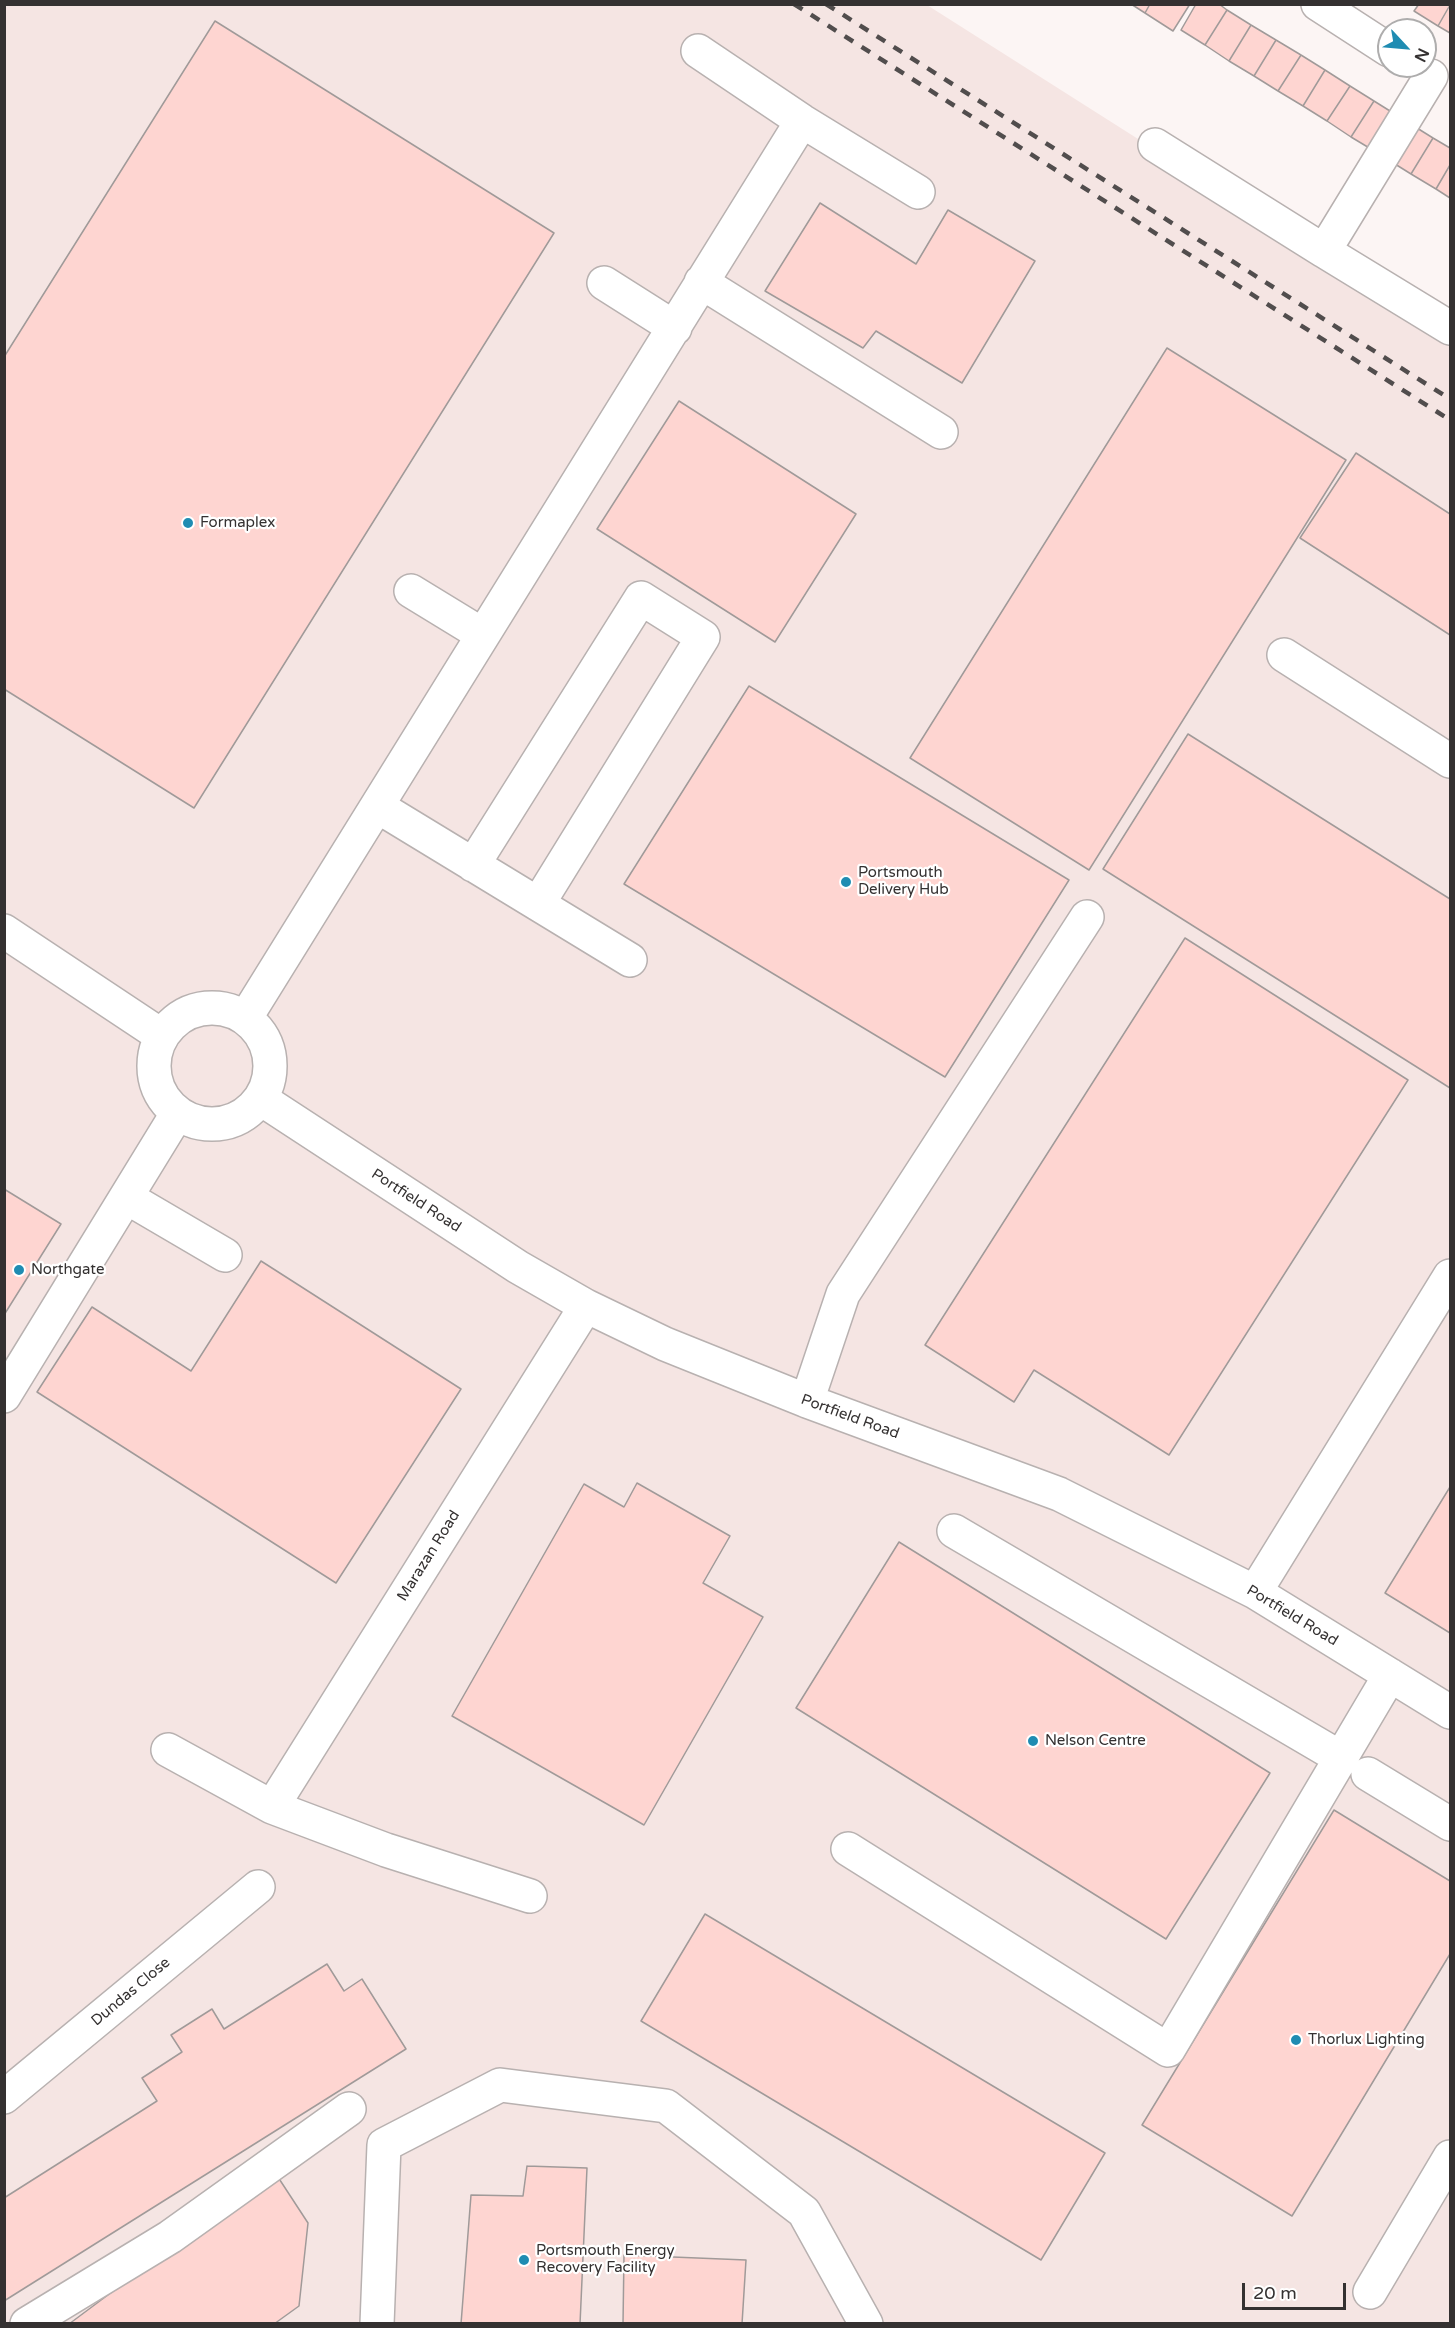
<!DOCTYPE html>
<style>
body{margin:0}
#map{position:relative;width:1455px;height:2328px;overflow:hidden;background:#fcf5f4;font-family:"Varela Round",sans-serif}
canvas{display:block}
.frame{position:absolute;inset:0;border:6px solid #343131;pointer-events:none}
.north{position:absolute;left:1377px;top:18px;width:60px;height:60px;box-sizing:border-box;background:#fff;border:2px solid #aeadad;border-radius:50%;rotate:116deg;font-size:16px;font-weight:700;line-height:24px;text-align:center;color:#343131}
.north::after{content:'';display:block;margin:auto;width:21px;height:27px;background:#1f8cb2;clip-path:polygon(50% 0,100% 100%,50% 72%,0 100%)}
.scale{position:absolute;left:1242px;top:2283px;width:104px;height:27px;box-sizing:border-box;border:3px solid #343131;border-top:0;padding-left:8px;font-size:18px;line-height:21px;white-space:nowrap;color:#343131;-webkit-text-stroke:4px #fff;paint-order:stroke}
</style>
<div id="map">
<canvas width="1455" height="2328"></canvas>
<div class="frame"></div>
<div class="north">N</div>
<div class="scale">20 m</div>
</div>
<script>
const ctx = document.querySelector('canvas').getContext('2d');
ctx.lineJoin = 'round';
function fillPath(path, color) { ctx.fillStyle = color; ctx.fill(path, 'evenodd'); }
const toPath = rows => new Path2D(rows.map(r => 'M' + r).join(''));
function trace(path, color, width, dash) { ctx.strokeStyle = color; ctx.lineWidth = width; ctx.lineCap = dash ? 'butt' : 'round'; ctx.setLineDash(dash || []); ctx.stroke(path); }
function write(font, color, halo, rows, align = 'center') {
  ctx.font = font + ' "Varela Round",sans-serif'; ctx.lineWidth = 4.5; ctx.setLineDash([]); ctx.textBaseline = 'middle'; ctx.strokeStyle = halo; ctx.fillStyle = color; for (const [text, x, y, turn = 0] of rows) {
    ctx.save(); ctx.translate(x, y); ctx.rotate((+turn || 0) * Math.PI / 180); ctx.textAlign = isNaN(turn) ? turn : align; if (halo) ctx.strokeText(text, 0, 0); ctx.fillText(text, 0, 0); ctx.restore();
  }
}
fillPath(toPath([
 [5,5,927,5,1450,337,1450,2323,5,2324]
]), '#f5e5e3');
const building = toPath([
 [1131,4,1150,4,1145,13,1131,4],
 [1150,4,1190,4,1173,31,1145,13,1150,4],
 [1196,4,1219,4,1227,10,1205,45,1181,30,1196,4],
 [1419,4,1450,4,1450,5,1438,26,1414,11,1419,4],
 [1450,5,1450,33,1438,26,1450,5],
 [1227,10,1251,25,1229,61,1205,45,1227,10],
 [215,21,554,233,194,808,4,689,4,357,215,21],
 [1251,25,1276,40,1254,76,1229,61,1251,25],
 [1276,40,1301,55,1278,91,1254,76,1276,40],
 [1301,55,1325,70,1303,106,1278,91,1301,55],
 [1325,70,1350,86,1327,121,1303,106,1325,70],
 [1350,86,1374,101,1351,137,1327,121,1350,86],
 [1374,101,1398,116,1376,152,1351,137,1374,101],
 [1409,123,1433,138,1411,174,1387,159,1409,123],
 [1433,138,1450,148,1450,165,1436,189,1411,174,1433,138],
 [1450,165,1450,198,1436,189,1450,165],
 [820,203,916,264,948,210,1035,261,962,383,876,331,863,348,765,291,820,203],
 [1167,348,1346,460,1089,870,910,758,1167,348],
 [679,401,856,514,775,642,597,529,679,401],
 [1356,453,1450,514,1450,635,1300,538,1356,453],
 [749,686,1069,880,945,1077,624,884,749,686],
 [1188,734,1450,899,1450,1088,1103,869,1188,734],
 [1185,938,1408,1080,1169,1455,1034,1370,1014,1402,925,1345,1185,938],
 [4,1189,61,1224,4,1315,4,1189],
 [261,1261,461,1389,336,1583,37,1392,92,1307,191,1371,261,1261],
 [637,1483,730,1536,703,1583,763,1617,644,1825,452,1716,584,1484,624,1507,637,1483],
 [1450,1487,1450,1633,1385,1593,1450,1487],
 [899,1542,1270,1773,1166,1939,796,1708,899,1542],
 [1334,1810,1450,1881,1450,1954,1292,2216,1142,2125,1334,1810],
 [705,1914,1105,2153,1041,2260,641,2021,705,1914],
 [327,1964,344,1991,362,1979,406,2049,4,2301,4,2198,157,2101,142,2078,182,2052,171,2035,212,2009,224,2029,327,1964],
 [527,2166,587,2168,580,2324,461,2324,471,2195,523,2196,527,2166],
 [274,2171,308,2223,299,2306,274,2324,69,2324,274,2171],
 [624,2255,746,2260,742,2324,623,2324,624,2255]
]);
fillPath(building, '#fed5d1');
trace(building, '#a09a99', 1.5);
const minor = toPath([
 [1318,4,1389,50],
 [698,51,802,121,918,192],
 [1431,76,1324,251,1450,328],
 [1155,145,1324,251],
 [701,282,941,432],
 [604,283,675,328],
 [411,591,483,635],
 [1284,655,1450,761],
 [377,806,630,960],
 [473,865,641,598,703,637,538,904],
 [4,931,162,1036],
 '154 1066a58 58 0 1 1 116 0a58 58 0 1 1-116 0Z',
 [246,1017,802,121],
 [261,1099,518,1267,586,1306,665,1344,807,1401,1059,1494,1255,1592,1450,1712],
 [126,1197,225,1255],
 [4,1396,177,1114],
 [807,1401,843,1294,1087,917],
 [954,1531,1341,1758],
 [1255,1592,1450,1276],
 [168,1750,272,1807,386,1850,530,1896],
 [1368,1774,1450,1824],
 [272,1807,586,1306],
 [848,1849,1168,2050,1390,1675],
 [4,2097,258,1887],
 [1370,2292,1450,2157],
 [27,2324,170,2237,349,2109],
 [377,2324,384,2145,500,2085,666,2106,804,2212,866,2324]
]);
trace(minor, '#b8b1b0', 36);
trace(minor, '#fff', 33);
trace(toPath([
 [794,4,1450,420],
 [826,4,1450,399]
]), '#514d4d', 4.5, [10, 10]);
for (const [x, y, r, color] of [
 [188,523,6,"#1f8cb2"],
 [846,882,6,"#1f8cb2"],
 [19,1270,6,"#1f8cb2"],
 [1033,1741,6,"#1f8cb2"],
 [1296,2040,6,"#1f8cb2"],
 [524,2260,6,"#1f8cb2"]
]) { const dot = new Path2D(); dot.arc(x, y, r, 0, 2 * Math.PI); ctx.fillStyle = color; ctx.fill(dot); trace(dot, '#fff', 2); }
write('15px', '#343131', '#fff', [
 ["Formaplex",200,523],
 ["Portsmouth",858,873],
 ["Delivery Hub",858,890],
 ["Northgate",31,1270],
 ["Nelson Centre",1045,1741],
 ["Thorlux Lighting",1308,2040],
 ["Portsmouth Energy",536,2251],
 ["Recovery Facility",536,2268]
], 'left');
write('15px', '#343131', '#fff', [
 ["Portfield Road",416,1201,33],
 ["Portfield Road",850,1417,20],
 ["Marazan Road",429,1556,-58],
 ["Portfield Road",1292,1616,31],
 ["Dundas Close",131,1992,-40]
]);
</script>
